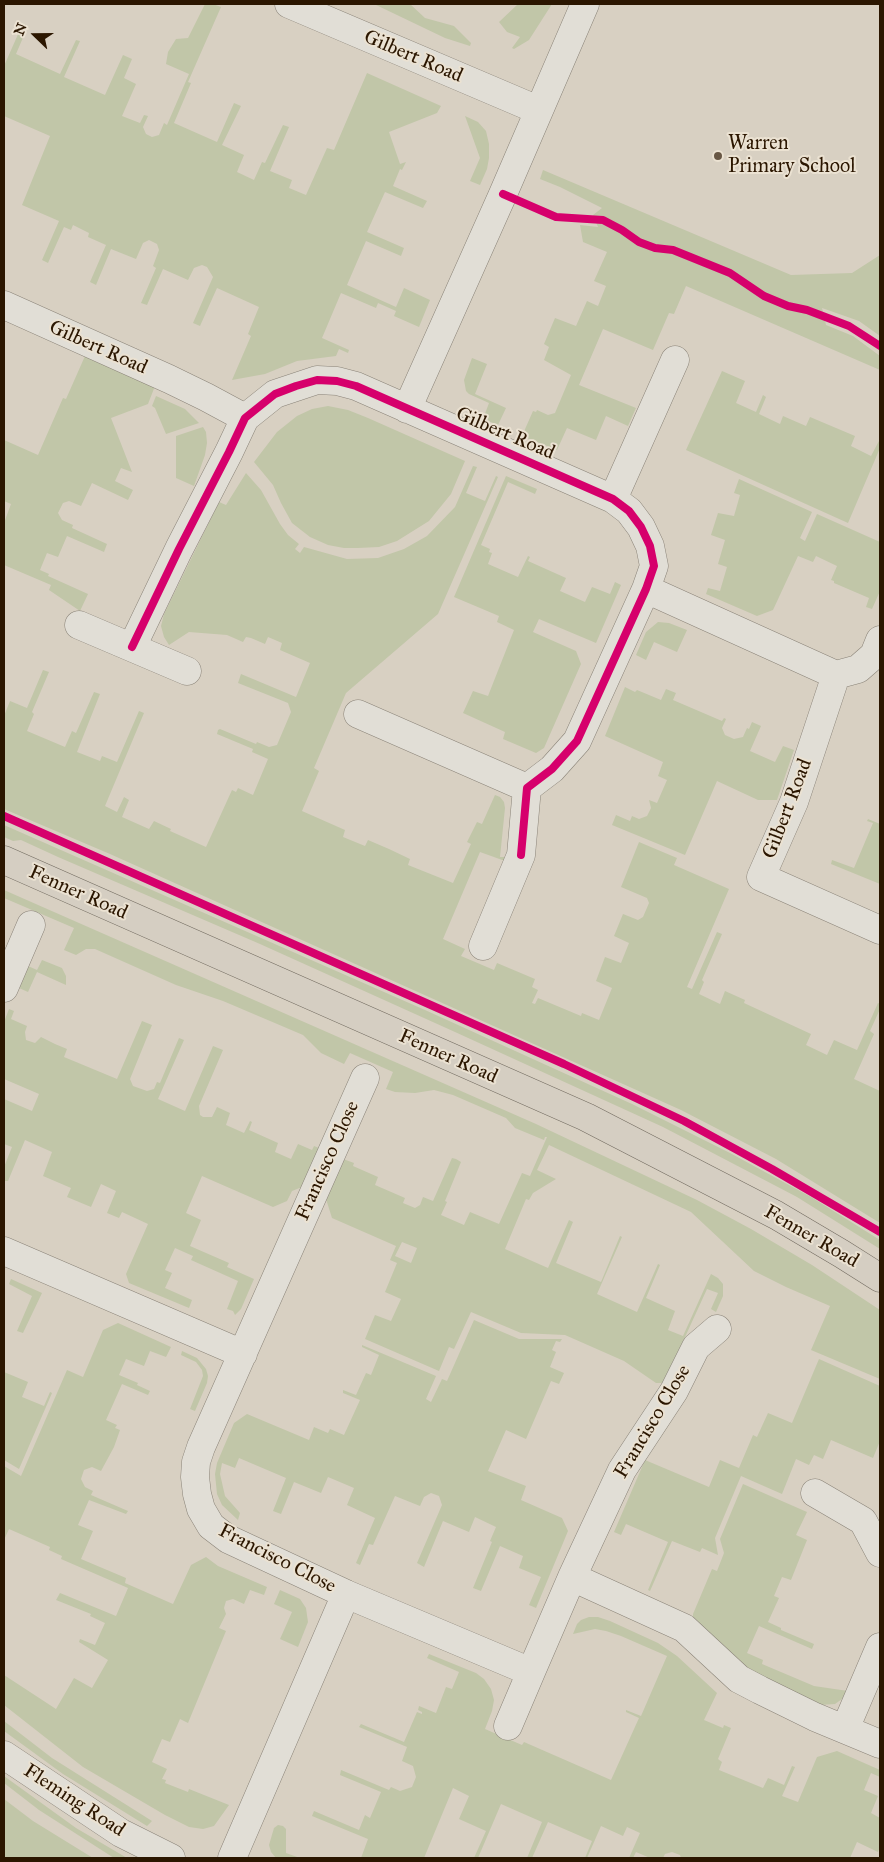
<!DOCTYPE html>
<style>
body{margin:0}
#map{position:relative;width:884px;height:1862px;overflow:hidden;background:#d8d0c2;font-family:"IM FELL Great Primer",serif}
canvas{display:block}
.frame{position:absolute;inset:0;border:5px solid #2b1600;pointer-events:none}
.north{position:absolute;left:10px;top:10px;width:50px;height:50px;-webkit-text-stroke:4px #ebe2d2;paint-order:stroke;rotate:292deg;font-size:14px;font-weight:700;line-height:20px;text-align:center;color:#2b1600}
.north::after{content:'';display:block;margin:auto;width:18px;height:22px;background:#2b1600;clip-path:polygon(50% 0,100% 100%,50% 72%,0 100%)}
</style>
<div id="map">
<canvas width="884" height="1862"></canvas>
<div class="frame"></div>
<div class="north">N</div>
</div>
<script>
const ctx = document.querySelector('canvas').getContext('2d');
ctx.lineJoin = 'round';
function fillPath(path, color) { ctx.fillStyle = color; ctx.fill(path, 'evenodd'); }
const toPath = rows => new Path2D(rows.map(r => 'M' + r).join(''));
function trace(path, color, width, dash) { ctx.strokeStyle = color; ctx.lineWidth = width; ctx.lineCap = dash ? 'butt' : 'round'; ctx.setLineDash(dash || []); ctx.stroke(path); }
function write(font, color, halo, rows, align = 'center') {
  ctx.font = font + ' "IM FELL Great Primer",serif'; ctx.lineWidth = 4; ctx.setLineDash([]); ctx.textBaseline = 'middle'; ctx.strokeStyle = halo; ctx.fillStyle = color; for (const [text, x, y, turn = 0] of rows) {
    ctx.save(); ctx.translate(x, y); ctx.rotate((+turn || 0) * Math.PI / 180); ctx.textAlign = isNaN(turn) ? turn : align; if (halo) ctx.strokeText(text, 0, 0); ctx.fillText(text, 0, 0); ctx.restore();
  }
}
fillPath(toPath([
 [205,4,213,4,221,7,188,82,191,83,174,123,217,142,234,103,241,106,222,145,244,155,237,172,254,180,262,162,265,163,283,125,289,127,270,171,292,180,289,188,306,195,327,148,334,150,367,73,441,106,437,113,389,132,400,164,406,162,402,170,400,169,393,186,427,201,423,208,385,192,367,232,404,248,401,256,366,241,347,285,396,307,404,288,430,300,419,327,394,316,396,311,378,303,376,308,341,293,322,338,349,350,348,353,339,349,336,356,297,361,265,374,232,380,251,336,248,334,259,307,217,288,200,326,193,323,213,277,207,267,202,265,194,268,188,280,163,269,147,305,141,303,156,268,153,266,159,250,157,244,149,240,143,243,136,259,111,249,96,285,90,282,106,245,88,237,89,233,73,225,71,230,64,227,48,263,42,260,59,221,22,205,50,136,4,116,4,66,23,23,28,26,16,54,60,74,76,40,80,41,64,77,105,95,123,55,132,59,124,78,136,84,122,116,140,123,144,115,148,116,143,127,146,134,152,137,159,135,164,123,167,125,189,74,166,64,168,52,176,39,188,38],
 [374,4,410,4,425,18,454,26,471,43,470,46,445,38],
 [518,4,552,4,529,40,514,49,512,48,520,37,507,32,499,22],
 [465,116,478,122,486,131,489,144,489,158,487,169,480,185,470,181,480,158],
 [543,170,791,275,852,273,880,255,880,336,859,321,822,308,826,325,853,336,880,356,880,370,686,286,674,314,669,313,653,350,603,329,579,385,636,408,628,426,606,416,596,440,567,428,557,450,522,436,533,411,536,412,537,410,548,415,555,413,571,375,544,360,549,347,544,344,555,318,576,326,587,301,598,306,606,286,594,281,607,252,583,242,580,225,598,227,593,215,602,208,560,187,540,179],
 [85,356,155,386,148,404,111,418,132,472,121,468,115,481,133,490,128,500,92,483,81,506,69,501,63,503,58,513,62,520,73,525,72,528,107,544,104,552,67,536,58,557,47,553,40,570,49,574,48,576,88,594,80,611,49,590,51,585,4,565,4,523,11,504,4,501,4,440,38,455,63,398,66,399],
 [472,358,487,364,475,394,506,408,498,425,483,419,489,403,469,394,466,391,464,380],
 [722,371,745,381,736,403,756,412,763,395,766,397,759,414,780,424,783,416,806,426,810,417,855,436,851,446,871,456,879,441,880,442,880,448,848,523,686,450],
 [156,396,185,409,199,423,166,434,155,408,152,406],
 [328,406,348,410,368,418,465,461,451,494,429,521,397,541,379,547,358,548,344,548,328,545,310,537,292,523,281,503,273,485,254,462,277,432,297,416,312,409],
 [203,427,206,432,207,443,205,455,194,486,176,478,176,436],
 [473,466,477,467,466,493,485,501,496,476,498,477,438,614,346,693,314,768,319,771,302,811,345,830,343,837,365,846,368,840,389,849,410,859,408,865,453,883,471,844,467,842,477,822,482,824,495,795,500,797,504,802,505,808,500,857,505,857,505,861,480,852,443,939,465,949,461,956,494,970,497,963,535,979,532,987,538,990,532,1003,535,1004,538,998,581,1016,582,1013,599,1020,612,988,596,981,605,957,621,963,629,943,614,936,623,914,638,920,643,917,649,903,647,898,621,887,639,842,677,858,674,865,729,889,687,987,692,989,717,932,722,934,702,980,704,982,699,994,720,1004,725,991,745,1000,744,1003,811,1034,806,1045,827,1055,834,1040,857,1050,878,1003,880,1004,880,1009,870,1031,874,1034,854,1079,880,1091,880,1223,776,1159,681,1110,110,854,4,809,4,716,10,701,27,708,43,670,49,672,32,712,34,714,27,731,65,747,72,731,76,733,94,692,100,694,77,752,100,761,102,756,117,762,139,711,144,713,105,806,117,812,124,797,129,800,122,817,149,829,154,821,171,829,170,831,206,847,232,790,236,792,238,788,253,795,268,759,252,752,253,749,217,734,218,730,220,729,256,744,257,742,269,747,277,745,291,712,288,703,238,683,241,674,296,697,310,663,280,650,282,643,268,637,265,644,251,638,246,637,243,642,227,635,189,632,169,645,164,637,161,626,164,614,219,502,226,505,246,473,261,490,280,524,288,535,299,544,295,549,300,553,304,547,347,559,378,558,404,549,427,536,455,507],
 [506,476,537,489,535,494,508,482,481,545,490,549,489,552,492,553,488,564,518,577,528,556,530,557,528,561,566,578,560,591,585,602,592,587,610,594,615,582,621,585,596,643,539,619,533,632,576,651,581,664,544,748,536,753,503,739,505,732,463,713,473,691,488,696,514,630,497,622,499,616,454,597],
 [739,479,812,512,800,538,805,541,817,514,880,542,880,591,872,609,866,607,869,598,834,583,834,581,831,580,837,566,816,556,813,562,798,556,773,610,757,616,706,594,708,588,720,591,727,567,718,564,725,540,711,535,718,513,734,516,740,495,734,493],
 [658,622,669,623,687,630,677,652,654,642,646,660,636,655,646,632],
 [625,687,635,692,637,690,661,700,666,689,676,693,673,700,722,721,724,718,726,719,722,728,725,735,734,739,743,737,747,728,749,729,752,722,761,726,750,751,775,762,783,746,794,750,777,800,758,800,717,781,685,855,612,825,616,815,630,821,632,816,639,819,647,816,651,808,649,800,657,803,667,780,658,776,663,762,605,736],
 [868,819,880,824,880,884,831,864,832,860,854,868,873,823,867,821],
 [4,825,425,1010,632,1104,730,1153,811,1197,880,1240,880,1249,797,1197,663,1127,455,1032,260,944,58,857,21,840,13,841,4,837],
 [4,890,536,1124,697,1200,751,1229,812,1265,880,1310,880,1379,811,1350,830,1306,786,1287,754,1271,691,1212,549,1145,537,1170,556,1179,533,1193,529,1200,526,1199,505,1249,548,1268,569,1220,573,1222,556,1263,601,1282,620,1236,622,1237,597,1294,637,1312,658,1264,660,1265,646,1298,675,1311,668,1330,683,1336,711,1274,718,1278,723,1284,723,1296,716,1312,711,1309,718,1293,707,1289,664,1383,656,1383,624,1361,565,1335,521,1333,471,1312,454,1349,449,1347,439,1371,365,1339,375,1315,391,1321,401,1299,385,1292,397,1263,390,1260,396,1246,332,1218,326,1199,343,1159,354,1163,353,1166,378,1177,375,1185,405,1198,403,1203,415,1208,420,1205,423,1197,433,1201,452,1158,456,1159,461,1162,445,1201,447,1202,441,1215,464,1225,470,1212,499,1224,522,1173,530,1176,547,1137,545,1137,544,1140,515,1128,506,1118,453,1095,434,1090,415,1093,395,1092,386,1089,393,1072,350,1053,344,1064,321,1053,303,1035,223,1001,176,985,95,949,86,949,76,955,64,950,74,928,4,898],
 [402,1242,417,1248,411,1263,395,1256],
 [42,960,62,968,66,976,66,985,37,972,28,992,19,988,28,966,37,970],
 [9,1009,14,1011,11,1019,27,1026,25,1032,26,1040,35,1043,41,1037,55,1044,67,1049,64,1057,117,1079,142,1021,152,1025,130,1079,133,1086,147,1091,154,1089,157,1082,160,1083,179,1038,184,1040,158,1099,185,1111,213,1046,223,1050,199,1106,200,1115,203,1117,212,1117,217,1107,230,1113,226,1125,244,1133,250,1121,252,1122,249,1130,278,1143,275,1152,291,1159,298,1144,312,1150,314,1146,319,1148,302,1187,292,1191,287,1201,273,1207,202,1176,186,1213,201,1220,190,1246,229,1263,227,1267,254,1279,241,1309,235,1315,233,1311,227,1309,238,1281,191,1260,193,1256,175,1248,165,1270,172,1273,165,1288,192,1300,189,1308,129,1283,126,1274,148,1224,122,1212,119,1218,107,1213,116,1191,101,1184,91,1207,67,1197,71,1188,43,1176,52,1152,25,1140,8,1181,4,1181,4,1167,12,1147,4,1144,4,1099,32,1111,39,1094,4,1079,4,1022],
 [11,1279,42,1293,23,1333,17,1331,32,1296,9,1284],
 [474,1320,519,1339,562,1339,560,1342,556,1341,552,1350,556,1352,550,1367,564,1373,559,1384,551,1381,526,1439,506,1430,488,1471,526,1486,521,1500,562,1518,568,1531,536,1608,529,1605,541,1577,519,1568,523,1556,500,1546,481,1591,473,1588,492,1542,490,1541,496,1527,475,1517,469,1532,443,1521,424,1567,417,1563,442,1505,439,1496,431,1493,424,1497,420,1506,395,1496,373,1545,369,1544,360,1565,356,1563,375,1518,347,1505,354,1488,328,1477,321,1493,294,1482,281,1514,273,1511,286,1478,239,1458,235,1468,222,1463,220,1474,225,1496,240,1513,238,1520,222,1505,217,1494,215,1474,217,1463,234,1423,247,1414,309,1440,314,1427,328,1433,330,1429,344,1435,360,1400,343,1393,343,1390,356,1395,366,1373,371,1375,379,1355,362,1347,362,1345,436,1376,426,1399,431,1402,442,1379,447,1381],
 [118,1323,171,1347,166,1357,150,1351,144,1366,126,1359,119,1375,138,1383,137,1385,150,1391,148,1395,122,1384,106,1420,117,1425,115,1428,120,1430,114,1447,101,1471,92,1467,84,1470,81,1479,85,1487,93,1491,91,1495,128,1511,126,1514,89,1500,78,1525,93,1531,81,1559,126,1578,125,1583,173,1604,191,1565,206,1557,218,1566,267,1587,264,1595,250,1590,244,1604,233,1599,226,1601,224,1608,226,1614,219,1628,226,1631,188,1723,180,1719,170,1742,162,1739,152,1762,167,1769,162,1779,166,1780,165,1783,188,1792,189,1789,229,1805,214,1826,203,1829,189,1827,165,1815,83,1767,4,1705,4,1675,56,1709,74,1678,92,1688,108,1660,79,1642,80,1639,95,1645,105,1623,90,1616,91,1614,56,1600,60,1593,116,1616,128,1588,61,1559,62,1556,49,1550,50,1547,9,1529,4,1540,4,1466,21,1476,67,1370,83,1377,103,1330],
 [182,1351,197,1358,206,1369,208,1376,207,1383,195,1411,190,1409,203,1376,202,1370,196,1362,181,1355],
 [819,1359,880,1386,880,1441,873,1458,831,1440,823,1459,814,1455,809,1465,796,1459,782,1494,741,1476,715,1538,718,1555,702,1548,700,1552,672,1541,650,1591,648,1590,668,1542,626,1524,621,1535,614,1532,645,1460,709,1487,720,1460,739,1468,753,1435,757,1437,768,1413,792,1423],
 [4,1372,28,1382,22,1397,44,1406,50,1392,52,1393,19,1469,4,1460],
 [743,1484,807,1512,796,1535,807,1540,791,1580,782,1577,774,1596,779,1598,768,1622,781,1628,781,1630,814,1644,812,1649,759,1626,747,1653,763,1660,762,1664,814,1686,848,1691,842,1699,835,1704,820,1705,758,1679,693,1624,693,1614,712,1569,717,1571,724,1553,720,1539],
 [280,1590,300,1599,306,1608,308,1622,298,1647,280,1639,292,1612,274,1604],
 [589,1617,598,1617,610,1621,658,1643,677,1656,717,1693,704,1720,723,1728,724,1725,731,1728,718,1759,722,1762,719,1770,763,1788,768,1778,784,1785,792,1766,795,1767,782,1796,798,1802,817,1757,837,1751,880,1770,880,1777,871,1773,864,1790,878,1796,871,1813,880,1818,880,1847,878,1852,857,1842,850,1858,681,1858,680,1855,672,1852,665,1854,663,1858,650,1858,636,1852,633,1858,629,1858,640,1833,627,1827,623,1836,601,1826,587,1858,585,1858,592,1841,548,1822,532,1858,527,1858,542,1822,501,1804,478,1858,474,1858,486,1831,459,1819,469,1796,453,1788,424,1858,361,1858,368,1839,312,1816,314,1811,359,1830,365,1815,370,1818,381,1792,340,1775,341,1770,389,1790,391,1787,400,1791,412,1787,416,1777,413,1766,402,1761,407,1747,359,1727,361,1724,404,1742,417,1712,422,1714,422,1712,418,1710,419,1706,436,1713,446,1687,452,1689,459,1672,427,1658,429,1654,476,1673,484,1679,491,1689,494,1700,492,1711,485,1729,522,1745,524,1742,611,1780,639,1718,626,1712,626,1710,641,1716,667,1656,621,1636,606,1631,595,1629,573,1634,577,1624,581,1620],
 [4,1721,52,1758,152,1821,147,1826,63,1774,4,1731],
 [4,1776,76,1828,127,1858,114,1858,39,1810,4,1783],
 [4,1799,33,1821,93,1858,4,1858],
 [278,1825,283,1826,286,1829,286,1853,300,1858,276,1858,271,1852,269,1845,274,1828]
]), '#c1c6a8');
const minor = toPath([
 [289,4,538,110],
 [4,305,169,379,206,397,245,418],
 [407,409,503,194,585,4],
 [613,499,675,360],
 [646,589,836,675,858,669,874,655,880,640],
 [79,625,187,671],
 [132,647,179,549,229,452,245,418,275,394,317,380,337,381,356,386,613,499,629,511,641,527,650,546,654,566,646,589,577,741,552,769,527,788,521,855,483,946],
 [836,675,794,802,761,877,880,930],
 [358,714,527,788],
 [4,988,31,925],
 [365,1078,201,1447,196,1462,195,1477,197,1494,201,1509,211,1526,228,1539,346,1594,531,1672,508,1726],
 [4,1251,243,1354],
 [815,1493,863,1521,880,1553],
 [572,1577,684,1628,739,1679,760,1690,815,1717,880,1744],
 [531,1672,572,1577,622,1470,674,1391,696,1347,717,1329],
 [845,1729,880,1647],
 [4,1755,121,1833,171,1858],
 [232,1858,346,1594]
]);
const major = toPath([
 [4,860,586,1117,776,1215,842,1254,880,1278]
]);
trace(minor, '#8a8378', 29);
trace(major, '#716a5f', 29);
trace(minor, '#e1ded6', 28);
trace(major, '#d5cec2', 28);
trace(toPath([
 [503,194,556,217,603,220,622,230,639,242,655,248,673,250,730,273,764,296,788,306,807,310,849,326,880,346],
 [132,647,179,549,229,452,245,418,275,394,296,386,317,380,337,381,356,386,613,499,629,511,641,527,650,546,654,566,646,589,577,741,552,769,527,788,521,855],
 [4,816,564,1064,684,1121,772,1169,880,1232]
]), '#d6006c', 8);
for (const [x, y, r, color] of [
 [718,156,5,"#685744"]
]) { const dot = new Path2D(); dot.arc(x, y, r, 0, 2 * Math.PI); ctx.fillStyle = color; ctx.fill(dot); trace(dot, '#ebe2d2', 2); }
write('20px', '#2b1600', '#ebe2d2', [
 ["Gilbert Road",413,57,23],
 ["Gilbert Road",98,348,24],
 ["Gilbert Road",505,434,23],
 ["Gilbert Road",788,809,-69],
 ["Fenner Road",78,893,24],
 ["Fenner Road",448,1057,24],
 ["Francisco Close",328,1161,-66],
 ["Fenner Road",811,1237,30],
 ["Francisco Close",653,1422,-59],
 ["Francisco Close",277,1559,27],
 ["Fleming Road",74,1801,33]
]);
write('20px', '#2b1600', '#ebe2d2', [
 ["Warren",728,144],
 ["Primary School",728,167]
], 'left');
</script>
